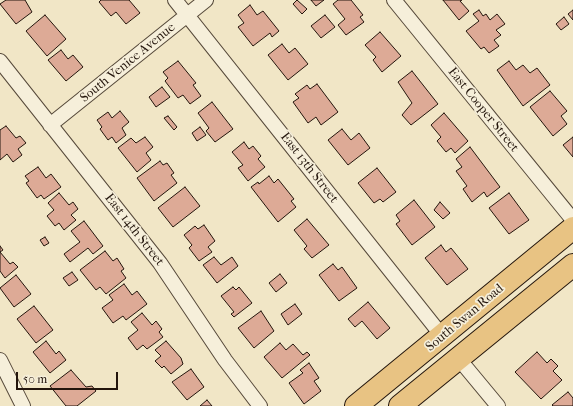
<!DOCTYPE html>
<style>
body{margin:0}
#map{position:relative;width:573px;height:406px;overflow:hidden;background:#f1e6c6;font-family:"IM FELL French Canon",serif}
canvas{display:block}
.scale{position:absolute;left:16px;top:372px;width:102px;height:18px;box-sizing:border-box;border:2px solid #23150c;border-top:0;padding-left:5px;font-size:12px;line-height:14px;white-space:nowrap;color:#23150c;-webkit-text-stroke:3px #f6efda;paint-order:stroke}
</style>
<div id="map">
<canvas width="573" height="406"></canvas>
<div class="scale">50 m</div>
</div>
<script>
const ctx = document.querySelector('canvas').getContext('2d');
ctx.lineJoin = 'round';
function fillPath(path, color) { ctx.fillStyle = color; ctx.fill(path, 'evenodd'); }
const toPath = rows => new Path2D(rows.map(r => 'M' + r).join(''));
function trace(path, color, width, dash) { ctx.strokeStyle = color; ctx.lineWidth = width; ctx.lineCap = dash ? 'butt' : 'round'; ctx.setLineDash(dash || []); ctx.stroke(path); }
function write(font, color, halo, rows, align = 'center') {
  ctx.font = font + ' "IM FELL French Canon",serif'; ctx.lineWidth = 3.5; ctx.setLineDash([]); ctx.textBaseline = 'middle'; ctx.strokeStyle = halo; ctx.fillStyle = color; for (const [text, x, y, turn = 0] of rows) {
    ctx.save(); ctx.translate(x, y); ctx.rotate((+turn || 0) * Math.PI / 180); ctx.textAlign = isNaN(turn) ? turn : align; if (halo) ctx.strokeText(text, 0, 0); ctx.fillText(text, 0, 0); ctx.restore();
  }
}
const building = toPath([
 [6,0,25,0,32,12,16,24,0,4,6,0],
 [101,0,129,0,140,13,126,24,116,12,111,16,99,2,101,0],
 [297,0,307,9,302,14,293,4,297,0],
 [311,0,324,0,316,6,311,0],
 [338,0,351,0,363,15,360,17,364,22,346,35,338,25,345,19,333,4,338,0],
 [443,0,462,0,460,1,469,11,459,20,443,0],
 [250,5,257,15,263,11,279,31,272,37,270,33,253,46,238,27,244,23,238,15,250,5],
 [479,10,483,16,486,14,490,20,497,14,505,24,496,30,501,35,494,40,499,46,489,53,484,47,481,49,466,31,479,21,473,14,479,10],
 [573,10,573,20,568,14,573,10],
 [45,15,66,39,47,56,26,31,45,15],
 [325,15,335,27,321,38,311,26,325,15],
 [564,17,569,24,561,30,556,24,564,17],
 [380,32,401,56,382,72,373,60,376,57,365,45,380,32],
 [282,44,289,53,295,48,308,64,288,80,268,55,282,44],
 [61,50,68,59,73,55,83,67,66,81,48,60,61,50],
 [178,61,196,83,193,85,201,96,190,104,183,95,178,98,165,81,168,78,163,72,178,61],
 [509,61,516,70,523,65,530,73,537,68,550,85,523,106,497,70,509,61],
 [412,71,438,104,411,125,402,115,412,103,398,82,412,71],
 [317,84,338,112,321,125,316,117,308,123,293,102,299,98,295,94,307,85,310,89,317,84],
 [162,87,170,97,156,107,149,97,162,87],
 [550,91,567,111,561,116,567,124,553,136,530,107,550,91],
 [212,102,233,129,215,142,206,131,209,128,198,113,212,102],
 [120,111,129,122,122,128,126,135,116,143,112,137,108,140,100,129,102,127,97,120,108,112,112,118,120,111],
 [444,113,468,141,455,153,451,148,446,152,437,141,441,137,431,125,444,113],
 [168,116,177,127,174,130,164,118,168,116],
 [6,126,16,138,20,136,26,143,18,149,22,155,13,162,7,154,0,160,0,130,6,126],
 [200,127,206,135,197,141,192,133,200,127],
 [342,129,351,140,359,133,370,148,348,165,328,140,342,129],
 [145,137,153,147,146,153,151,160,137,172,118,148,131,138,136,143,145,137],
 [573,137,573,157,563,145,573,137],
 [244,142,249,149,253,146,261,156,258,159,265,167,248,181,238,168,243,165,232,152,244,142],
 [470,147,500,187,487,197,484,192,472,202,463,189,467,186,456,171,462,167,456,159,470,147],
 [160,161,163,165,167,163,174,173,171,175,177,183,154,201,137,178,160,161],
 [38,167,46,178,51,174,61,187,44,199,41,195,37,198,26,183,29,181,25,176,38,167],
 [377,168,396,192,383,202,380,199,374,203,358,183,377,168],
 [269,176,274,183,278,179,294,199,291,201,296,207,278,222,251,187,258,182,259,184,269,176],
 [185,187,200,206,173,227,158,208,185,187],
 [59,193,69,205,73,202,78,209,71,215,76,220,64,230,59,223,55,226,47,216,54,210,48,203,59,193],
 [509,193,529,220,509,234,489,208,509,193],
 [414,200,435,227,412,245,396,224,400,221,396,215,414,200],
 [440,202,450,213,443,219,434,210,440,202],
 [307,219,329,245,312,258,304,249,307,246,294,230,307,219],
 [84,221,103,246,93,254,88,248,70,262,64,254,80,242,71,231,84,221],
 [204,225,215,241,208,247,212,252,199,261,189,248,192,245,184,235,195,226,198,229,204,225],
 [45,237,49,243,44,246,40,240,45,237],
 [441,245,446,252,451,248,468,269,447,285,425,258,441,245],
 [0,246,3,250,0,252,10,264,13,262,18,267,5,278,0,271,0,246],
 [105,251,113,261,117,258,124,269,121,271,126,278,106,294,100,287,96,290,80,270,105,251],
 [214,257,221,265,232,257,238,266,217,283,203,265,214,257],
 [333,264,338,270,342,267,357,288,339,301,319,275,333,264],
 [72,272,78,280,69,286,63,278,72,272],
 [280,274,287,283,276,292,269,283,280,274],
 [16,275,31,294,14,307,0,288,16,275],
 [124,284,132,295,137,291,147,304,126,320,123,316,113,323,102,308,113,300,109,295,124,284],
 [233,287,236,290,239,287,252,303,234,317,231,314,234,312,221,296,233,287],
 [368,302,390,328,377,339,362,321,355,327,348,319,368,302],
 [295,304,302,314,288,325,281,314,295,304],
 [34,306,53,330,36,343,17,319,34,306],
 [261,311,274,331,254,348,238,328,261,311],
 [142,313,152,325,156,321,162,329,159,332,163,337,147,349,143,345,137,350,128,338,138,330,131,322,142,313],
 [46,341,56,354,59,351,66,360,50,373,33,352,46,341],
 [166,341,181,358,183,364,171,374,164,366,162,368,155,361,161,356,155,350,166,341],
 [280,343,286,350,293,344,303,355,307,352,310,355,282,378,264,357,280,343],
 [537,352,547,363,551,359,558,366,553,371,562,380,541,399,515,372,537,352],
 [309,363,319,378,314,381,321,391,304,404,289,383,303,373,300,370,309,363],
 [191,369,204,387,187,400,172,382,191,369],
 [71,370,86,387,92,386,96,391,77,406,66,406,50,386,71,370],
 [568,392,573,398,573,406,553,406,552,405,568,392],
 [207,400,212,406,200,406,207,400]
]);
fillPath(building, '#ddaa96');
trace(building, '#23150c', 1);
const street = toPath([
 [175,0,443,337],
 [394,0,573,220],
 [0,61,160,263,225,360,260,406],
 [50,125,206,0],
 [459,359,498,406],
 [0,360,23,406]
]);
const primary = toPath([
 [356,406,573,228],
 [400,406,573,265]
]);
trace(street, '#56493a', 16);
trace(primary, '#23150c', 24);
trace(street, '#f6efda', 14);
trace(primary, '#e8c383', 22);
write('13px', '#23150c', '#f6efda', [
 ["South Venice Avenue",128,63,-39],
 ["East Cooper Street",483,110,51],
 ["East 13th Street",309,168,52],
 ["East 14th Street",134,230,52],
 ["South Swan Road",465,318,-40]
]);
</script>
